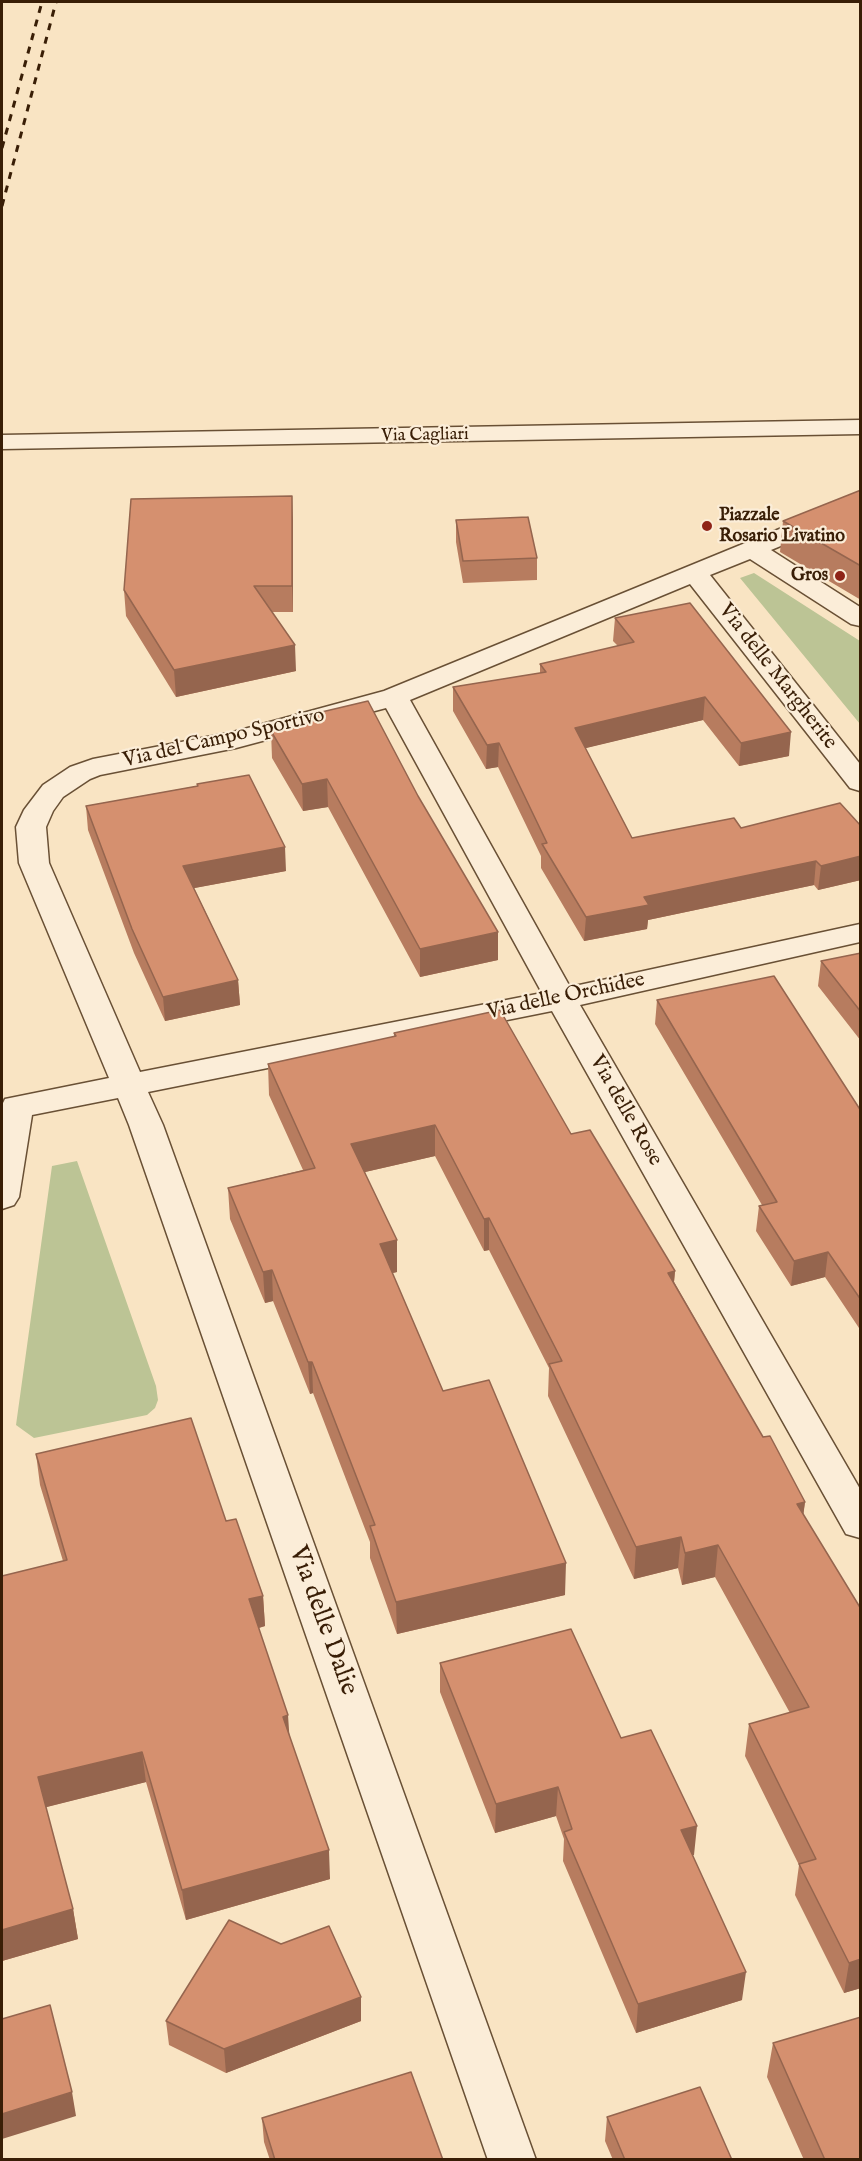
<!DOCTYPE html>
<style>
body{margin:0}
#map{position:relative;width:862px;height:2161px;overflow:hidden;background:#f9e4c3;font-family:"IM FELL English",serif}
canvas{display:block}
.frame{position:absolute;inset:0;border:3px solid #391e06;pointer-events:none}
</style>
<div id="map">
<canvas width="862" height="2161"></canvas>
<div class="frame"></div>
</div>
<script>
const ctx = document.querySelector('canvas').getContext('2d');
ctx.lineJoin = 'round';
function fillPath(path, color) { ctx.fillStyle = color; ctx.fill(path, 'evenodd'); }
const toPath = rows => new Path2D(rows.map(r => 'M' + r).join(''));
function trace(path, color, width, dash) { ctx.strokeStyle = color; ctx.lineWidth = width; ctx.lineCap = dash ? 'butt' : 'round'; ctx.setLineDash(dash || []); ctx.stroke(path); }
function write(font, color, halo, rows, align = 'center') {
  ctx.font = font + ' "IM FELL English",serif'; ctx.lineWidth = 4.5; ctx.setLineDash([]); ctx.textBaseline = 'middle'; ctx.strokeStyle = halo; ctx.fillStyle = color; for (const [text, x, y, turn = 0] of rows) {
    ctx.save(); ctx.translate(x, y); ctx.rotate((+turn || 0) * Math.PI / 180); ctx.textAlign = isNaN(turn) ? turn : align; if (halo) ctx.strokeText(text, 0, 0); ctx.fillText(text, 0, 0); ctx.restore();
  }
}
fillPath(toPath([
 [754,573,860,641,860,724,740,578],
 [77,1161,156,1386,158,1400,155,1408,147,1415,34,1438,16,1425,52,1166]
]), '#bcc495');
const minor = toPath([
 [860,496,860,513,771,550,860,607,860,626,851,624,750,559,710,575,860,764,860,791,850,788,690,584,410,700,570,987,860,924,860,942,580,1005,860,1489,860,1538,846,1534,552,1011,148,1092,163,1125,536,2160,488,2160,129,1125,118,1098,32,1115,19,1197,14,1205,2,1209,2,1105,5,1099,109,1078,19,863,16,827,24,810,43,785,70,767,93,759,233,732,384,691,860,496],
 [386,708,542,993,140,1072,49,863,46,827,53,811,63,797,90,779,100,775,236,748,386,708]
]);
const tertiary = toPath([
 [860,420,860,434,2,449,2,435,860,420]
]);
trace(minor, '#695035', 3);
trace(tertiary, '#695035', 3);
fillPath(minor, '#fbedd8');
fillPath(tertiary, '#fbedd8');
trace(toPath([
 [2,148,42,2],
 [2,206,56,2]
]), '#391e06', 3, [7, 7]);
fillPath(toPath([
 [861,490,861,600,780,552,783,521],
 [456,520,537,558,537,580,463,583,456,542],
 [293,521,293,612,272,612,296,671,176,697,126,616,124,590],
 [615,618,789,756,739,766,703,720,585,748,632,838,741,828,861,826,861,880,818,890,814,885,648,920,647,929,584,941,541,868,541,856,498,767,486,769,453,711,453,687,540,673,540,664,618,646,613,641],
 [309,715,498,960,420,977,328,807,303,811,272,758,271,731,309,722],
 [197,784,286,871,194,888,238,980,240,1005,165,1021,134,953,88,830,86,806,197,786],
 [861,953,861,1041,818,986,821,961],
 [657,1000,861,1111,861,1331,825,1277,791,1286,756,1231,759,1206,762,1205,655,1024],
 [394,1033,571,1134,675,1271,674,1282,763,1437,805,1502,803,1515,861,1609,861,1988,844,1993,795,1895,799,1865,745,1756,749,1724,790,1713,715,1577,682,1585,678,1568,634,1579,548,1396,549,1368,489,1250,484,1251,435,1156,365,1172,397,1272,392,1273,443,1391,565,1595,397,1634,370,1558,370,1542,313,1393,310,1394,273,1301,265,1303,230,1219,228,1188,303,1170,269,1095,268,1064,394,1037],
 [36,1454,226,1521,263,1596,265,1626,259,1628,330,1879,186,1920,146,1782,46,1807,73,1909,78,1939,2,1961,63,1561,40,1485],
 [440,1663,621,1738,694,1855,692,1855,742,2000,636,2033,563,1861,564,1839,556,1816,495,1833,440,1692],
 [361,1997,361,2021,226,2073,169,2045,166,2021],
 [773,2043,861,2160,804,2160,767,2077],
 [607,2117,732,2160,613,2160,605,2141],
 [262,2118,443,2160,270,2160,264,2142]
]), '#b77c5f');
fillPath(toPath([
 [292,496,293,521,293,612,292,586],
 [295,645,296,671,176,697,174,670],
 [705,697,703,720,574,751,575,728],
 [791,732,789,756,739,766,741,743],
 [499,743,498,767,486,769,487,745],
 [327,779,328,807,303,811,302,784],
 [285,847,286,871,184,890,183,866],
 [861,856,861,880,818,890,821,866],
 [816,861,814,885,648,920,647,929,584,941,586,917,644,897],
 [498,932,498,960,420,977,420,949],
 [238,980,240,1005,165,1021,163,997],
 [435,1125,435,1156,352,1175,351,1144],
 [489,1218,489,1250,484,1251,484,1219],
 [397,1240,397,1272,380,1276,380,1244],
 [828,1252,825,1277,791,1286,794,1261],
 [272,1270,273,1301,265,1303,263,1272],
 [675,1271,672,1303,668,1273],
 [308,1362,312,1362,313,1393,310,1394],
 [805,1502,801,1533,797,1504],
 [681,1537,678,1568,634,1579,636,1547],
 [718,1545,715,1577,682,1585,685,1553],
 [566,1563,565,1595,397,1634,396,1602],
 [263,1596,265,1626,251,1630,249,1599],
 [288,1715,290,1745,283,1717],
 [142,1752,146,1782,43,1808,38,1777],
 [558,1787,556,1816,495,1833,496,1804],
 [697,1826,694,1855,678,1859,681,1830],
 [329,1850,330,1879,186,1920,182,1890],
 [73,1909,78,1939,2,1961,2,1930],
 [861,1959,861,1988,844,1993,849,1963],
 [746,1972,742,2000,636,2033,638,2004],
 [361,1997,361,2021,226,2073,224,2049],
 [72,2092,76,2116,2,2139,2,2114]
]), '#95654e');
const building = toPath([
 [861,490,861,566,783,521,861,490],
 [292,496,292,586,254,586,295,645,174,670,124,590,131,499,292,496],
 [528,517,537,558,463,561,456,520,528,517],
 [690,603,791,732,741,743,705,697,575,728,632,838,734,818,741,828,840,803,861,826,861,856,821,866,816,861,644,897,649,905,586,917,542,844,547,843,499,743,487,745,453,687,546,672,540,664,634,642,615,618,690,603],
 [368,701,418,796,498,932,420,949,327,779,302,784,271,731,313,721,309,715,368,701],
 [249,775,285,847,183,866,238,980,163,997,132,929,86,806,198,786,197,784,249,775],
 [861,953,861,1012,821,961,861,953],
 [774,976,861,1111,861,1300,828,1252,794,1261,759,1206,777,1202,657,1000,774,976],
 [500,1010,571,1134,590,1130,675,1271,668,1273,763,1437,770,1436,805,1502,797,1504,861,1609,861,1959,849,1963,799,1864,816,1859,749,1724,809,1707,718,1545,685,1553,681,1537,636,1547,549,1364,562,1361,489,1218,484,1219,435,1125,351,1144,397,1240,380,1244,443,1391,489,1380,566,1563,396,1602,370,1526,375,1525,312,1362,308,1362,272,1270,263,1272,228,1188,315,1168,268,1064,396,1036,394,1033,500,1010],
 [191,1418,226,1521,236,1519,263,1596,249,1599,288,1715,283,1717,329,1850,182,1890,142,1752,38,1777,73,1909,2,1930,2,1576,67,1560,36,1454,191,1418],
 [571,1629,621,1738,651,1730,697,1826,681,1830,746,1972,638,2004,564,1832,572,1829,558,1787,496,1804,440,1663,571,1629],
 [229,1920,281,1944,329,1926,361,1997,224,2049,166,2021,229,1920],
 [50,2005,72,2092,2,2114,2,2019,50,2005],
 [861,2017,861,2160,825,2160,773,2043,861,2017],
 [411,2072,443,2160,275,2160,262,2118,411,2072],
 [700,2087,732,2160,625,2160,607,2117,700,2087]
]);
fillPath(building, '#d5906f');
trace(building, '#95654e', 1.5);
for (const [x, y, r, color] of [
 [707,526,6,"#8f2418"],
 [840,576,6,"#8f2418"]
]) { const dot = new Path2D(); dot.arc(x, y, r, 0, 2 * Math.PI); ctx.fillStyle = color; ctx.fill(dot); trace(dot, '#fbedd8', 2); }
write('18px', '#391e06', '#fbedd8', [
 ["Via Cagliari",425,436,-1]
]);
write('bold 18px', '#391e06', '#fbedd8', [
 ["Piazzale",719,516],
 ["Rosario Livatino",719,537],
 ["Gros",828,576,"right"]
], 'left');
write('21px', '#391e06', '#fbedd8', [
 ["Via delle Margherite",777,677,52],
 ["Via del Campo Sportivo",224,739,-13],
 ["Via delle Orchidee",566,997,-12],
 ["Via delle Rose",625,1111,60]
]);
write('26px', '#391e06', '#fbedd8', [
 ["Via delle Dalie",322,1621,70]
]);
</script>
